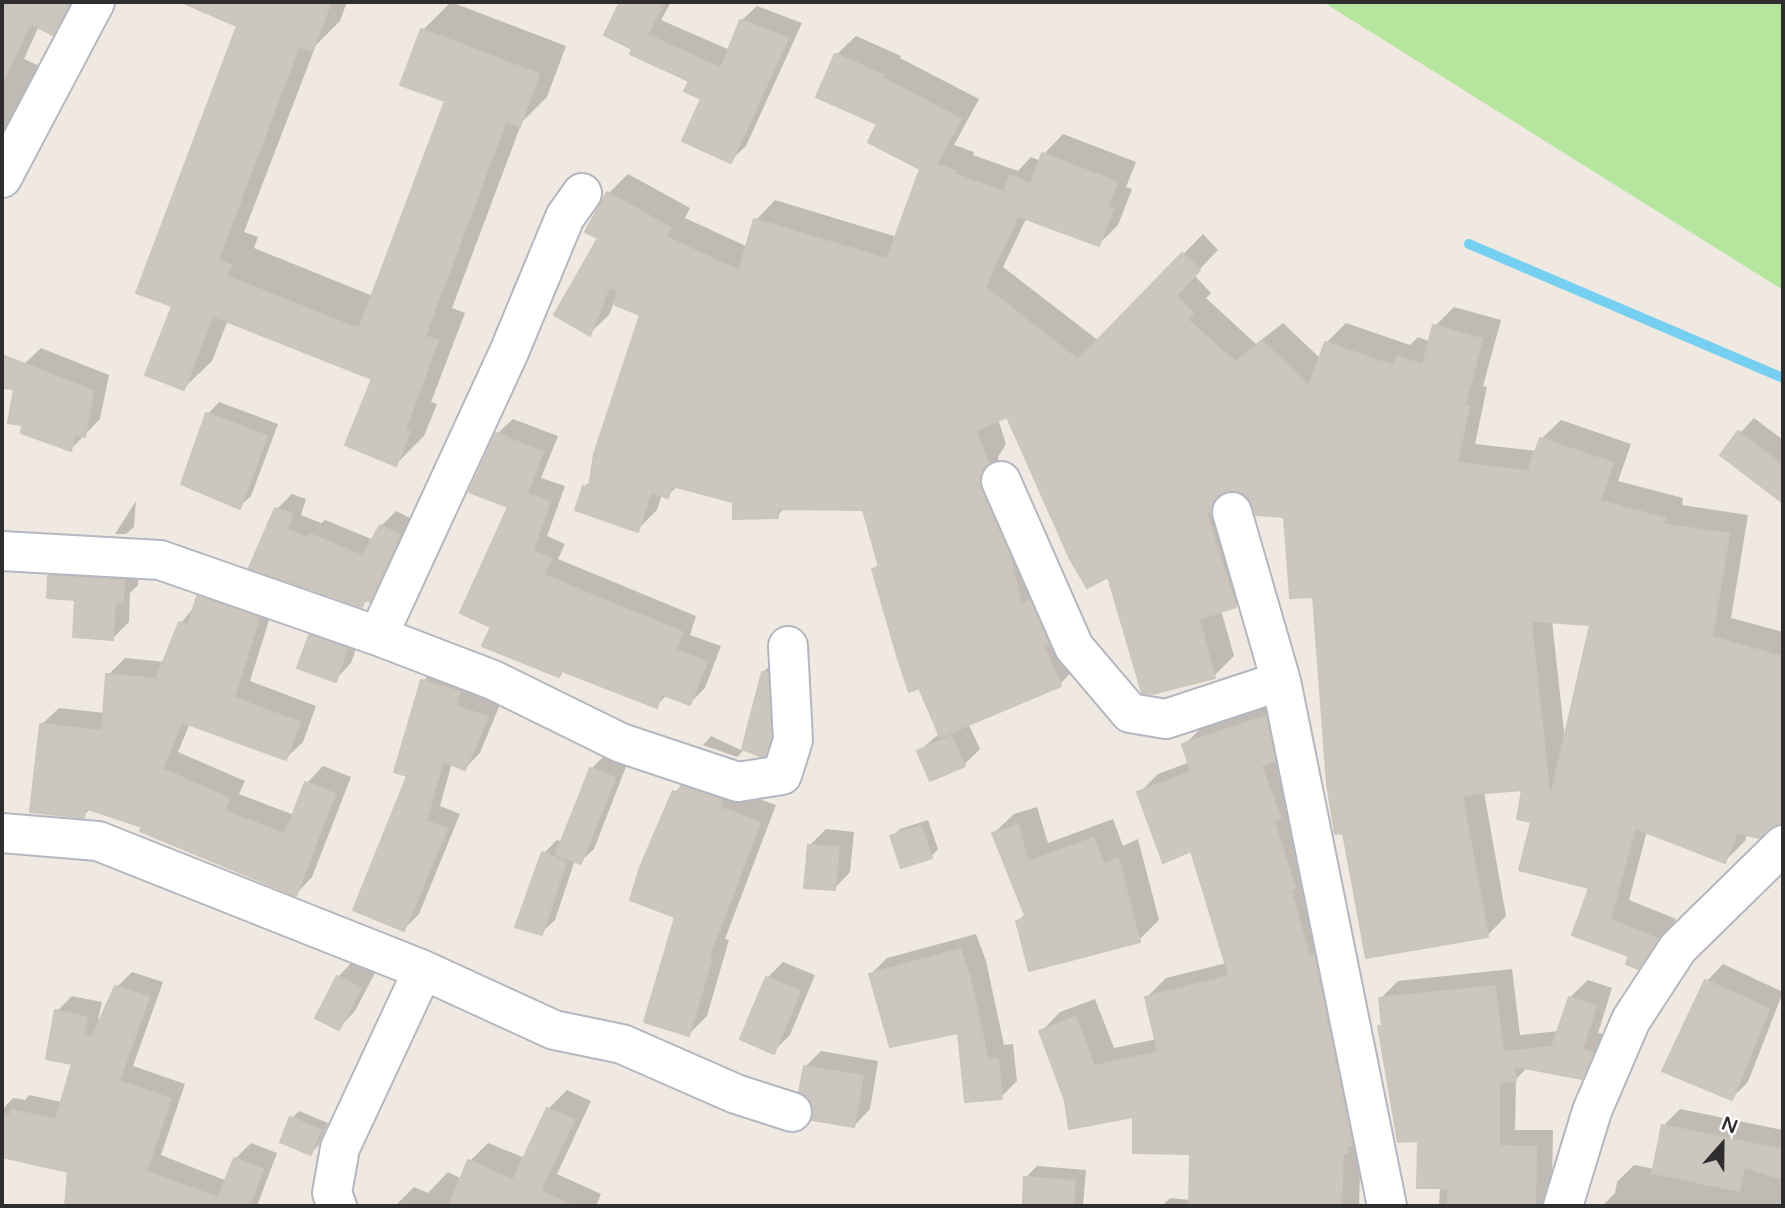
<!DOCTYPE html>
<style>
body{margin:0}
#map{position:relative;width:1785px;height:1208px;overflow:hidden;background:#efe9e1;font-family:"Varela Round",sans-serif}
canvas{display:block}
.frame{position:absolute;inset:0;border:4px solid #2e2e2e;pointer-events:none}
.north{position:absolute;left:1687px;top:1110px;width:70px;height:70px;-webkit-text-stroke:5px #fff;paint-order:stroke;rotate:21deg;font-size:19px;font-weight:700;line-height:28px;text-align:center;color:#2e2e2e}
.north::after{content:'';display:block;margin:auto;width:24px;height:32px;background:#2e2e2e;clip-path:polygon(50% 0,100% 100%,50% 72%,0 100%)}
</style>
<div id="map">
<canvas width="1785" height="1208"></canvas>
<div class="frame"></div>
<div class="north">N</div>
</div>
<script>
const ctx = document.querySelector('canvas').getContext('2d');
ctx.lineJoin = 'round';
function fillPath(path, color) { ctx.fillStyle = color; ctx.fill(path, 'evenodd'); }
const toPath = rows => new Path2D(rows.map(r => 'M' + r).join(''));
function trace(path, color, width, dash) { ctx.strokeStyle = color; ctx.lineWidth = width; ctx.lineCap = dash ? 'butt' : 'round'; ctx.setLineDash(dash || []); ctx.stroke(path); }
fillPath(toPath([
 [1323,2,1783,2,1783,290]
]), '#b6e59e');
fillPath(toPath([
 [2,2,80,2,52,33,39,26,24,59,42,67,21,113,2,132],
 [198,2,347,2,340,21,316,45,244,232,258,237,254,248,373,296,447,100,423,30,451,2,566,46,547,97,522,122,452,308,465,313,431,402,437,404,424,436,396,464,374,378,228,320,212,361,184,388,175,305,240,25,195,8],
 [622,2,671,2,661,20,730,50,741,21,757,6,802,23,746,146,730,161,703,98,691,80,606,34],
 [856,36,901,56,900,58,979,99,954,145,974,152,973,155,1018,171,1031,157,1041,161,1044,154,1063,134,1136,162,1126,187,1132,189,1118,225,1099,244,1027,217,1003,267,1099,341,1203,234,1218,250,1194,275,1211,293,1206,298,1256,344,1283,323,1321,359,1326,343,1346,323,1410,345,1418,337,1431,342,1435,326,1454,307,1501,320,1483,386,1487,387,1475,444,1537,451,1541,439,1561,420,1631,444,1618,481,1683,498,1682,505,1748,515,1731,618,1783,632,1783,822,1747,834,1745,841,1725,861,1647,831,1629,900,1676,919,1658,947,1638,967,1631,955,1574,934,1591,886,1534,820,1525,788,1484,792,1506,916,1487,936,1314,595,1286,515,1238,489,1226,495,1255,586,1235,606,1221,610,1234,656,1214,676,1152,693,1109,574,1008,415,998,419,1006,444,998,457,1000,470,1079,665,1060,684,968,723,980,749,964,765,919,751,940,733,874,569,879,563,865,508,786,507,777,516,678,486,667,496,662,494,657,510,637,530,584,487,592,480,643,314,617,295,609,315,589,334,608,194,628,174,690,208,685,218,748,247,756,220,775,200,897,237,922,168,880,123,836,55],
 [1552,621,1592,624,1565,740],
 [41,348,109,375,100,419,71,449,24,424,10,421,24,364],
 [219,402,278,424,251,496,239,507,208,414],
 [1754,418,1783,440,1783,487,1775,495,1740,433],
 [513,419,558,436,541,478,565,486,547,536,565,544,558,559,696,616,690,635,721,646,705,688,690,703,667,695,656,706,564,670,559,675,493,626,511,506,497,434],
 [292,494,306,499,301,515,321,523,325,520,374,540,381,526,396,511,414,520,384,585,369,600,361,605,252,567,277,509],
 [136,501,134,527,126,534,115,534],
 [66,560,140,564,138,585,130,593,129,622,113,638,77,598,50,576],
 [216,580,275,601,250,681,316,706,303,742,286,758,190,723,178,752,245,781,239,794,294,815,307,783,323,766,351,777,312,877,296,894,145,826,91,808,83,816,42,724,59,708,105,713,108,675,125,658,165,662,181,623],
 [327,620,362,632,351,663,335,680,311,636],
 [771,665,778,728,772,746,764,754,743,750,763,672],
 [438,666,501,702,480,753,465,768,452,763,440,806,460,814,419,914,404,929,410,775,423,681],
 [1285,698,1361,1136,1359,1206,1162,1206,1170,1198,1191,1200,1192,1152,1135,1115,1067,1101,1041,1032,1060,1012,1095,999,1114,1048,1157,1039,1147,997,1166,978,1227,963,1192,849,1139,793,1158,774,1190,762,1184,745,1203,726],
 [711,736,743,751,737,757,703,745],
 [605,755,627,764,594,849,580,862,575,860,555,920,541,933,544,853,557,840,563,842,591,769],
 [692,775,776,805,725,939,729,940,707,1016,689,1034,677,916,675,792],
 [1037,807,1048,843,1113,819,1123,846,1138,839,1159,920,1139,940,1018,922,1026,913,994,833,1014,814],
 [928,820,938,849,931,857,892,837,900,829],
 [826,829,854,832,850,872,834,889,810,845],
 [976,934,986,961,1004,1045,1013,1044,1017,1081,1001,1097,959,1031,871,974,887,958],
 [354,960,376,971,355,1011,339,1028,338,977],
 [783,962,815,975,790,1035,774,1051,767,978],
 [1723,964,1783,992,1748,1082,1732,1098,1664,1070,1707,981],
 [1512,969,1520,1035,1559,1031,1570,997,1588,980,1612,988,1598,1033,1609,1035,1599,1060,1581,1077,1528,1067,1516,1079,1515,1130,1553,1130,1552,1181,1569,1206,1439,1206,1440,1186,1380,1027,1383,1023,1381,998,1398,981],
 [132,972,163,982,133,1066,185,1084,161,1155,227,1181,235,1159,251,1143,277,1153,257,1206,66,1206,70,1170,2,1155,2,1110,13,1098,25,1100,29,1095,62,1102,74,1062,57,1011,72,996,102,1002,98,1019,102,1020,117,987],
 [821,1051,878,1061,870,1109,854,1126,815,1106,805,1067],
 [567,1090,591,1101,557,1174,601,1194,596,1206,395,1206,414,1187,428,1193,448,1172,462,1179,470,1161,488,1143,525,1158,548,1109],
 [1680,1109,1783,1130,1783,1190,1780,1206,1602,1206,1615,1193,1617,1182,1634,1165,1655,1169,1663,1126],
 [299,1111,328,1123,318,1146,311,1153,292,1118],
 [1037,1166,1086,1170,1083,1206,1024,1206,1026,1177]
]), '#0003');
trace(toPath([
 [1469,244,1783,378]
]), '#75cff0', 10);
const building = toPath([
 [2,2,70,2,53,35,30,23,2,84,2,2],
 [181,2,331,2,312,51,299,46,218,260,231,265,227,276,359,329,445,101,400,85,421,29,539,74,520,127,506,121,425,336,438,341,405,430,410,432,396,466,345,445,372,379,213,316,184,390,145,375,172,306,136,293,237,26,181,2],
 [620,2,664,2,647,35,721,68,740,20,788,38,731,163,682,141,701,99,684,91,689,81,630,54,632,49,604,35,620,2],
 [835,54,883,75,882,78,961,119,936,164,955,171,954,174,1004,192,1010,175,1030,184,1042,153,1117,182,1108,207,1113,209,1099,246,1018,216,985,287,1078,360,1182,253,1200,270,1176,296,1193,313,1187,319,1235,362,1262,341,1309,386,1325,342,1394,366,1397,356,1423,365,1433,325,1482,339,1465,406,1469,407,1457,463,1528,471,1540,438,1613,463,1600,501,1665,518,1663,524,1729,534,1712,637,1783,657,1783,824,1768,829,1759,838,1737,833,1725,863,1635,828,1610,920,1658,939,1638,969,1626,964,1629,956,1572,935,1589,888,1519,870,1531,822,1517,819,1522,790,1462,795,1488,937,1366,958,1343,833,1335,834,1327,784,1313,597,1290,598,1284,517,1256,515,1248,497,1238,491,1225,491,1216,497,1211,513,1206,512,1236,607,1199,619,1215,678,1152,694,1142,693,1108,577,1087,588,1070,559,1007,417,976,430,988,464,979,478,981,490,1009,553,1021,604,1030,601,1049,645,1044,646,1061,686,940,737,919,688,909,692,898,659,872,569,879,567,863,510,777,509,778,518,733,519,733,502,672,486,668,498,651,492,638,532,575,510,583,486,589,488,594,454,640,315,615,305,617,289,609,287,590,336,554,315,598,238,585,232,607,192,671,228,666,237,739,271,754,219,887,259,920,169,868,142,877,124,816,97,835,54],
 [1531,621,1590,625,1550,800,1547,772,1531,621],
 [2,355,93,391,85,437,75,435,71,451,21,433,22,425,8,423,14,389,2,388,2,355],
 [206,413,267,436,240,509,181,484,206,413],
 [1738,431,1783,466,1783,503,1720,455,1738,431],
 [496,433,543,452,527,493,550,502,533,551,551,559,544,575,682,632,676,650,707,662,690,705,661,694,657,708,562,671,559,677,482,646,491,627,460,613,508,507,469,492,496,433],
 [275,508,292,514,287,530,307,538,309,534,363,556,380,525,400,535,370,602,365,599,362,607,249,568,275,508],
 [48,576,124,580,123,603,115,602,113,640,73,637,75,600,47,598,48,576],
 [197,596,259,618,234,698,300,722,286,760,182,722,162,769,229,798,224,811,285,834,305,782,335,794,296,896,140,831,142,827,85,808,84,818,30,812,40,724,102,731,106,674,156,679,179,622,188,626,197,596],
 [309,635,347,648,336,682,297,668,309,635],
 [762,672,768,673,771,737,765,756,760,756,742,749,762,672],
 [421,680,460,692,456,706,488,717,465,770,443,761,426,821,447,829,404,931,353,910,407,776,394,772,421,680],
 [1266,716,1275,761,1261,766,1281,818,1274,821,1295,888,1291,890,1309,956,1314,955,1352,1145,1347,1146,1347,1153,1343,1153,1341,1206,1189,1206,1190,1154,1133,1153,1133,1117,1069,1129,1065,1101,1039,1031,1076,1017,1094,1066,1158,1052,1145,997,1229,976,1191,851,1163,863,1137,792,1191,772,1182,744,1266,716],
 [951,736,965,766,930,781,917,751,951,736],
 [590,768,615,778,581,864,556,854,590,768],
 [681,786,722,800,719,807,760,823,709,957,712,958,689,1036,644,1022,675,917,630,900,640,867,673,791,678,793,681,786],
 [1018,825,1028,862,1093,838,1104,864,1118,858,1140,942,1029,971,1016,921,1026,918,992,833,1018,825],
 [921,826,932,858,901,868,890,836,921,826],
 [808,845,839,847,835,890,804,888,808,845],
 [542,852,566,862,542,935,515,927,542,852],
 [960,949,970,978,988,1060,998,1059,1002,1099,965,1102,958,1033,890,1047,869,974,960,949],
 [337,976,361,988,339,1030,315,1018,337,976],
 [766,977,800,991,774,1054,740,1039,766,977],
 [1705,980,1769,1009,1732,1100,1662,1071,1705,980],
 [115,986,149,997,119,1081,171,1099,146,1171,218,1198,234,1158,263,1169,249,1206,65,1206,68,1172,2,1157,2,1114,10,1115,12,1110,56,1119,72,1064,46,1059,55,1010,87,1018,84,1034,92,1037,115,986],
 [1495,986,1503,1052,1552,1047,1569,997,1596,1006,1582,1050,1593,1053,1582,1079,1514,1066,1516,1081,1499,1083,1499,1146,1536,1147,1535,1206,1448,1206,1448,1188,1417,1188,1418,1141,1398,1142,1378,1026,1382,1026,1379,998,1495,986],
 [804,1066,863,1076,854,1127,812,1120,813,1107,808,1097,799,1092,804,1066],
 [547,1108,574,1120,540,1191,574,1206,449,1206,468,1160,513,1180,547,1108],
 [290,1117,321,1130,311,1155,280,1142,290,1117],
 [1662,1125,1783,1150,1783,1179,1744,1167,1739,1191,1652,1173,1662,1125],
 [1024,1177,1075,1181,1073,1206,1023,1204,1024,1177]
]);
fillPath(building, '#cbc7bf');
trace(building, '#cbc5ba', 2);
const minor = toPath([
 [2,178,95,2],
 [1001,481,1074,647,1130,713,1166,719,1281,681],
 [1232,512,1281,681,1387,1206],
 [2,551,160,560,378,636,493,680,621,743,738,782,782,775,793,740,788,646],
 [378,636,509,352,565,217,582,193],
 [2,833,98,841,423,970,554,1030,622,1044,736,1094,792,1112],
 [337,1206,332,1193,340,1148,423,970],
 [1563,1206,1592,1111,1631,1020,1678,948,1783,845]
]);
trace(minor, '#b4b7c1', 42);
trace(minor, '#fff', 38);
</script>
